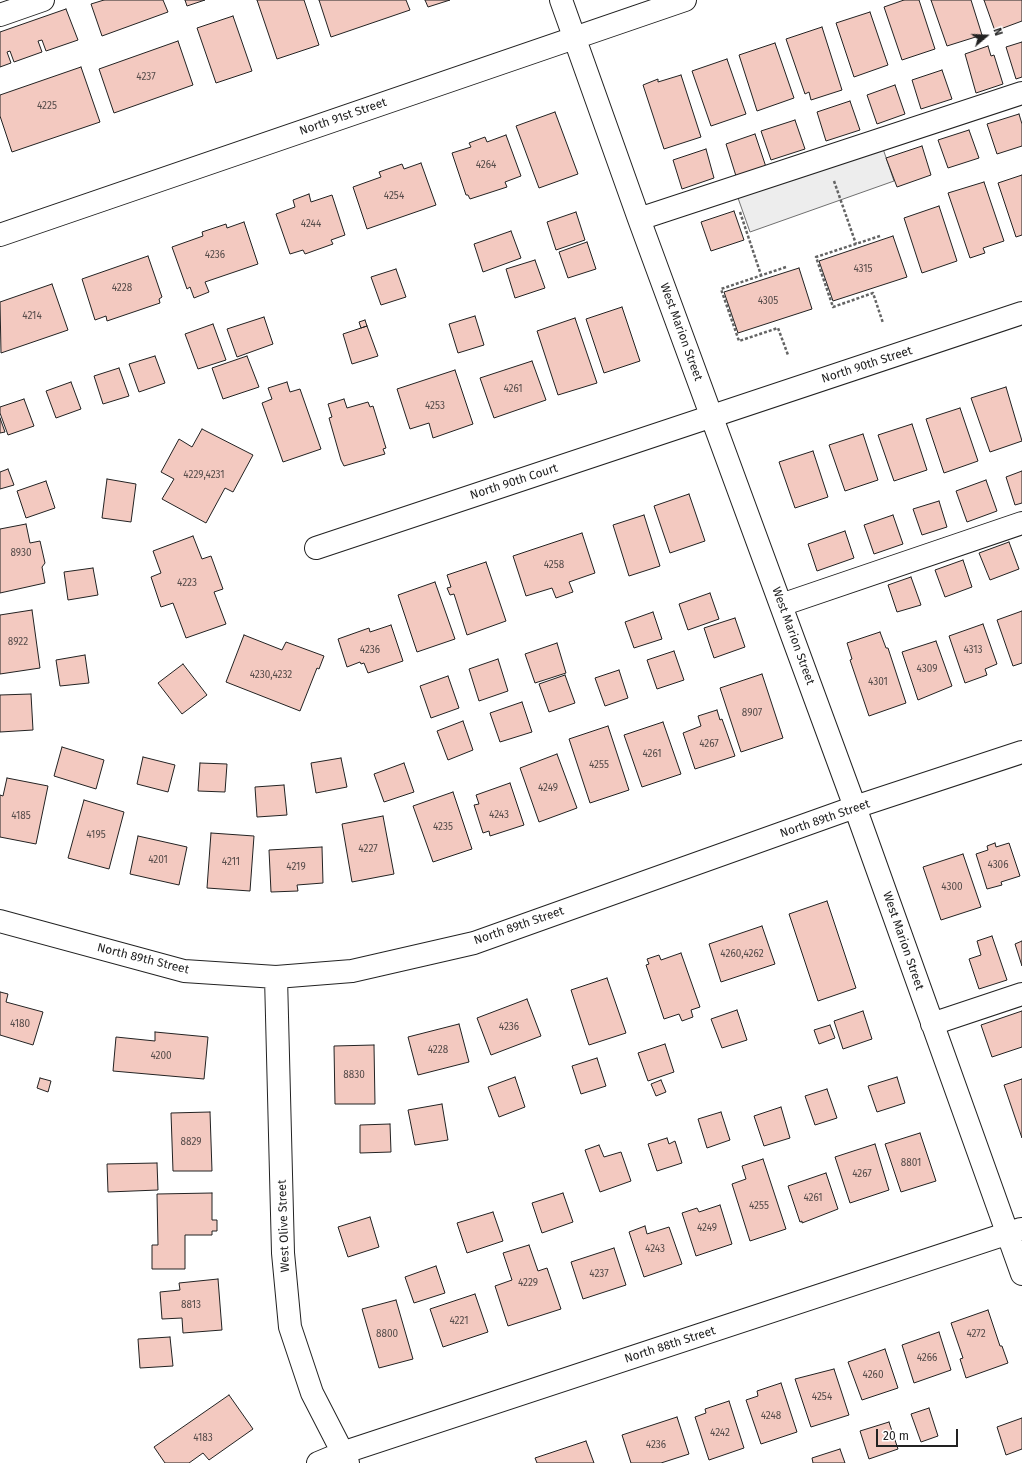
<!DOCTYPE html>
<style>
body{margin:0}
#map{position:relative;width:1022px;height:1463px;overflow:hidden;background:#fff;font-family:"Fira Sans",sans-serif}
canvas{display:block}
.north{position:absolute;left:966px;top:16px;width:40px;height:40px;-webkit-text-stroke:3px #fff;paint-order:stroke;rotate:71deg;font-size:11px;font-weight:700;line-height:16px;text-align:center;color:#222}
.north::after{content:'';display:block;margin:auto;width:14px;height:18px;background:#222;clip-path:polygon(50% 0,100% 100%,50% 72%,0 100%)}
.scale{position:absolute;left:876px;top:1429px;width:82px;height:18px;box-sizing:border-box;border:2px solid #222;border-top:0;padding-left:5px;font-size:12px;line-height:14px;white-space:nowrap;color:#222;-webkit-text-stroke:3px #fff;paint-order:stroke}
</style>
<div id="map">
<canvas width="1022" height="1463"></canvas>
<div class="north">N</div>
<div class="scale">20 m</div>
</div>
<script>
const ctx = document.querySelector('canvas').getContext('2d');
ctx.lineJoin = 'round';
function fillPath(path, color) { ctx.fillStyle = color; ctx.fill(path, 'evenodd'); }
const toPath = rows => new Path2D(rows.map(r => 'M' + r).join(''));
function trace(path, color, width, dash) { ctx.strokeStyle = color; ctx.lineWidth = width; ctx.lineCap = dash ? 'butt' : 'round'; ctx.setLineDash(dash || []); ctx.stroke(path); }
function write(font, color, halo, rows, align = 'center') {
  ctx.font = font + ' "Fira Sans",sans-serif'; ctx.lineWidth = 3; ctx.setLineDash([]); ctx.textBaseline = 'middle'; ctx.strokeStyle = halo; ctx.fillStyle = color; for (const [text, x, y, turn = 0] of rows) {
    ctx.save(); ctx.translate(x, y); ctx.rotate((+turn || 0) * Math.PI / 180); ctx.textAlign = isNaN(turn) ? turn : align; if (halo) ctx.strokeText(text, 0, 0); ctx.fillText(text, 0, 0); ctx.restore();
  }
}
const parking = toPath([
 [877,131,894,181,750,232,732,181,877,131]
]);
fillPath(parking, '#ededed');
trace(parking, '#6f6f6f', 1);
const building = toPath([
 [104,0,163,0,168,12,102,36,91,4,104,0],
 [185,0,205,0,187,6,185,0],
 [257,0,304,0,319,45,277,59,257,0],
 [319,0,406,0,410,10,331,37,319,0],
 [425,0,450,0,428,7,425,0],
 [904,0,919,0,935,49,902,60,884,7,904,0],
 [931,0,971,0,982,35,947,46,931,0],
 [984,0,1022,0,1022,21,995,31,984,0],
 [66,9,78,40,46,51,42,40,38,41,42,52,14,62,10,51,7,52,11,63,0,67,0,32,66,9],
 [870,12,888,65,854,77,836,23,870,12],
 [233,16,252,71,216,83,197,28,233,16],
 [822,27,842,90,811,100,809,92,805,94,786,39,822,27],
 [178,41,193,85,114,113,99,69,178,41],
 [1022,42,1022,77,1016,79,1006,47,1022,42],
 [775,43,794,98,757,111,739,55,775,43],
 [988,46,991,56,994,55,1003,84,976,93,965,54,988,46],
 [727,59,746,114,711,126,692,71,727,59],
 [81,67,100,122,12,152,0,116,0,95,81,67],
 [942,70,952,99,921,109,912,80,942,70],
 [681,75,701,137,664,149,643,85,658,79,658,82,681,75],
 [895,85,905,114,877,124,867,95,895,85],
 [850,101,860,130,826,141,817,112,850,101],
 [555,112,578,174,539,188,516,126,555,112],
 [1019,114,1022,124,1022,146,997,154,987,124,1019,114],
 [795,120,805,149,771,160,761,131,795,120],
 [969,130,979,158,948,168,938,140,969,130],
 [755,134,766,167,736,176,726,144,755,134],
 [506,135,521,176,505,182,507,187,470,199,468,195,466,195,452,153,471,147,469,143,485,137,487,142,506,135],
 [922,146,931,175,897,187,886,158,922,146],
 [706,149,714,178,682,189,673,160,706,149],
 [421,163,436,205,367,229,353,187,381,177,379,172,402,164,404,169,421,163],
 [1022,175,1022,235,1016,237,998,183,1022,175],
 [984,182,1004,241,983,248,985,253,970,258,948,193,984,182],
 [309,194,311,202,332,195,345,235,331,240,333,244,305,254,303,250,290,254,276,214,295,207,293,200,309,194],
 [939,206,957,261,922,273,904,218,939,206],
 [734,211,744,240,711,251,701,222,734,211],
 [576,212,585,240,556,250,547,222,576,212],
 [244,222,258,264,205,282,209,292,194,298,190,287,187,289,172,247,203,236,202,232,226,224,227,228,244,222],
 [511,231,521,258,483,272,474,244,511,231],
 [893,236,907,277,833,301,819,261,893,236],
 [587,242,596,269,568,278,559,252,587,242],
 [148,256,162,297,159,299,160,303,107,321,106,316,95,320,82,279,148,256],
 [535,260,545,288,515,298,506,269,535,260],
 [799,268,812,309,738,333,724,292,799,268],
 [396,269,406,297,381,305,371,277,396,269],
 [52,284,68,330,1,353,0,302,52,284],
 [622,307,640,361,604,373,586,319,622,307],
 [475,316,484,345,458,353,449,324,475,316],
 [264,317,273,344,237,357,227,329,264,317],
 [575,318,597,383,558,395,537,331,575,318],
 [365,320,367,326,361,328,359,322,365,320],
 [213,324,226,360,198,369,185,334,213,324],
 [367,326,378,356,352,364,343,334,367,326],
 [155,356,165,383,139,392,129,364,155,356],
 [247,356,259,387,223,399,212,368,247,356],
 [532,361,546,400,494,418,480,378,532,361],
 [119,368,129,396,103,404,94,376,119,368],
 [455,370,473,424,433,438,429,423,410,429,397,389,455,370],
 [71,382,81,409,56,418,46,391,71,382],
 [287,382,290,392,300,389,321,449,283,462,262,403,272,399,268,388,287,382],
 [1006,387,1022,441,990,452,971,398,1006,387],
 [24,399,34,426,8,435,0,413,0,407,24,399],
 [344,399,347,408,368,402,370,407,373,406,386,448,383,449,385,454,344,466,341,460,329,418,332,417,328,404,344,399],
 [960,408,978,461,944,473,926,419,960,408],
 [0,418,5,432,0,433,0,418],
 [912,424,927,470,894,481,878,435,912,424],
 [202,429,253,455,233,492,225,488,206,523,162,499,174,479,161,472,179,439,192,447,202,429],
 [863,434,878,480,845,491,829,445,863,434],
 [813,451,828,497,795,508,779,462,813,451],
 [8,469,14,485,0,489,0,472,8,469],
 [1022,471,1022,503,1015,505,1006,477,1022,471],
 [107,479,136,484,131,522,102,518,107,479],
 [986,480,997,511,967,522,956,491,986,480],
 [46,481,55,508,26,518,17,491,46,481],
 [689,494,705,541,670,553,654,506,689,494],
 [939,501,947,527,922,535,913,509,939,501],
 [644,515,660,566,629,576,613,525,644,515],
 [893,515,903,544,874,554,864,525,893,515],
 [26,524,30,543,40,541,45,563,42,567,45,583,0,593,0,529,26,524],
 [845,531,854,558,817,571,808,544,845,531],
 [582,533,595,573,569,582,573,592,556,598,552,588,526,596,513,556,582,533],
 [193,536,202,559,211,556,223,589,214,592,226,624,186,638,173,603,161,607,151,577,161,573,153,551,193,536],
 [1009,542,1019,569,990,580,979,553,1009,542],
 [963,560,972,587,945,597,935,570,963,560],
 [486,562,506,621,467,635,454,594,450,595,447,588,451,587,447,575,486,562],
 [93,568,98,595,68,600,64,572,93,568],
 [911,577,921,605,897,612,888,585,911,577],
 [435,582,455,639,417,652,398,595,435,582],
 [710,593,719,619,688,630,679,604,710,593],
 [32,610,40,668,0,674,0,615,32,610],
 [1022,611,1022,663,1013,666,997,620,1022,611],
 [653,612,662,639,634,648,625,622,653,612],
 [735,618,745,647,714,658,704,628,735,618],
 [983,624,997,664,985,669,987,675,965,683,949,636,983,624],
 [391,625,403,661,368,673,364,663,361,664,360,662,347,667,338,639,369,628,370,632,391,625],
 [880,632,886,648,888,648,906,703,869,716,850,660,852,659,847,643,880,632],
 [244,635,282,650,286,642,324,656,319,669,317,668,300,711,226,682,244,635],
 [936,641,952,686,918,700,902,652,936,641],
 [557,643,566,673,535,683,525,654,557,643],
 [674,651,684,680,657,689,647,660,674,651],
 [85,655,89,683,60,686,56,660,85,655],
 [498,659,508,691,479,701,469,669,498,659],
 [183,664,207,695,182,714,158,683,183,664],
 [619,670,628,698,605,706,595,678,619,670],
 [762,674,783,738,741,752,720,688,762,674],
 [565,675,575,703,549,712,539,684,565,675],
 [448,676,459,708,431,718,420,686,448,676],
 [31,694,33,730,0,732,0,695,31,694],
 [522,702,532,732,500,742,490,713,522,702],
 [717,710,720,720,722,719,735,756,695,769,683,733,701,726,698,716,717,710],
 [463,721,473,750,448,760,437,731,463,721],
 [663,722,681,774,642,787,624,735,663,722],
 [608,726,629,790,590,803,569,739,608,726],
 [62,747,104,760,96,789,54,776,62,747],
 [557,754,577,808,539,822,520,768,557,754],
 [143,757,175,765,168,792,137,784,143,757],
 [341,758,347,787,316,793,311,763,341,758],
 [200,763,227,764,225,792,198,791,200,763],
 [404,763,414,792,384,802,374,774,404,763],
 [7,778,48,786,36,844,0,837,0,795,3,796,7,778],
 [510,783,524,825,490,836,489,831,483,833,474,805,479,804,476,795,510,783],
 [284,785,287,815,257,817,255,787,284,785],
 [453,792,472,849,433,862,413,806,453,792],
 [84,800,124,812,109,869,68,858,84,800],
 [383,816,394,874,352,882,342,824,383,816],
 [211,833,254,836,250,891,207,888,211,833],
 [138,836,187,847,179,885,130,874,138,836],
 [995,843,996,847,1009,843,1020,876,1001,882,1002,885,987,889,976,854,988,850,987,846,995,843],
 [322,847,323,883,297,885,298,891,271,892,269,850,322,847],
 [963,854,981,907,941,920,923,867,963,854],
 [827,901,856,988,818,1001,789,914,827,901],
 [762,926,775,964,721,982,709,944,762,926],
 [992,936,1007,980,979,989,969,959,981,955,977,941,992,936],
 [1022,941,1022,966,1015,944,1022,941],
 [681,953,700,1007,691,1010,693,1017,682,1021,679,1014,664,1019,646,965,649,964,647,959,659,955,661,960,681,953],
 [607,978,626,1033,589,1045,571,990,607,978],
 [0,992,8,994,6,1002,43,1012,33,1045,0,1035,0,992],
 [527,999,541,1036,491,1055,477,1018,527,999],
 [737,1010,747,1040,722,1048,711,1019,737,1010],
 [863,1011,872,1039,843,1049,834,1021,863,1011],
 [1022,1011,1022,1047,992,1057,981,1025,1022,1011],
 [459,1024,469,1062,418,1075,408,1037,459,1024],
 [830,1025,835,1038,819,1044,814,1030,830,1025],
 [155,1032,208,1037,204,1079,113,1071,116,1037,155,1041,155,1032],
 [665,1044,674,1072,648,1081,638,1053,665,1044],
 [374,1045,375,1104,335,1104,334,1046,374,1045],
 [597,1058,606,1086,581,1094,572,1066,597,1058],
 [515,1077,525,1107,499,1117,488,1087,515,1077],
 [897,1077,905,1103,877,1112,868,1086,897,1077],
 [40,1078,51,1081,48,1092,37,1088,40,1078],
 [1022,1079,1022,1138,1004,1085,1022,1079],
 [661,1080,666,1092,656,1096,651,1084,661,1080],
 [827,1089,837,1118,815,1125,805,1096,827,1089],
 [442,1104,448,1140,415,1145,408,1110,442,1104],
 [781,1107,790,1138,764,1146,754,1116,781,1107],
 [210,1112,212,1171,173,1171,171,1113,210,1112],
 [721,1112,730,1140,707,1148,698,1119,721,1112],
 [390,1124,391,1152,360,1153,360,1125,390,1124],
 [920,1133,936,1181,901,1192,885,1144,920,1133],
 [667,1138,669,1144,675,1141,682,1163,657,1171,648,1144,667,1138],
 [875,1144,889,1190,850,1203,835,1157,875,1144],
 [599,1145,604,1157,621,1152,631,1181,600,1192,585,1150,599,1145],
 [763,1159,786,1229,750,1241,732,1184,746,1179,742,1166,763,1159],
 [157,1163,158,1190,108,1192,107,1164,157,1163],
 [826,1173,838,1209,802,1223,802,1221,800,1222,788,1186,826,1173],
 [212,1193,212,1220,217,1220,217,1231,212,1231,212,1235,185,1235,185,1269,152,1269,152,1245,158,1245,157,1194,212,1193],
 [563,1193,573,1222,542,1233,532,1203,563,1193],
 [720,1205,732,1244,696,1256,682,1213,697,1208,699,1212,720,1205],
 [493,1212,503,1241,467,1253,457,1223,493,1212],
 [370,1217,379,1247,348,1257,338,1227,370,1217],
 [645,1226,647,1234,669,1227,682,1264,644,1277,629,1232,645,1226],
 [529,1245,538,1271,547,1268,561,1309,508,1326,495,1286,512,1280,503,1253,529,1245],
 [614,1248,626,1285,583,1299,571,1262,614,1248],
 [436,1266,445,1293,414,1303,405,1277,436,1266],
 [218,1279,222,1330,183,1333,182,1318,162,1319,160,1292,180,1290,179,1283,218,1279],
 [475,1294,488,1332,443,1347,430,1309,475,1294],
 [396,1300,413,1359,379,1368,362,1309,396,1300],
 [988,1310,1000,1346,1002,1346,1008,1363,966,1378,960,1359,963,1358,951,1323,988,1310],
 [939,1332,951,1370,914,1383,902,1345,939,1332],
 [170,1337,173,1366,140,1368,138,1339,170,1337],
 [885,1349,898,1388,862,1400,848,1362,885,1349],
 [834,1369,849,1415,811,1427,795,1379,834,1369],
 [781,1383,797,1432,761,1444,746,1400,758,1396,757,1391,781,1383],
 [229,1395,253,1429,209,1460,203,1453,189,1463,165,1463,154,1447,229,1395],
 [729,1401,744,1448,709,1460,695,1417,706,1413,705,1409,729,1401],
 [929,1408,938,1436,921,1442,911,1414,929,1408],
 [677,1417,689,1454,661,1463,631,1463,622,1435,677,1417],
 [1022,1418,1022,1449,1006,1455,997,1427,1022,1418],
 [889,1422,898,1449,869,1459,860,1431,889,1422],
 [586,1441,594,1463,537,1463,535,1458,586,1441],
 [840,1449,845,1463,813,1463,812,1458,840,1449]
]);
fillPath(building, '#f3c9c0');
trace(building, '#222', 1);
const minor = toPath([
 [561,0,639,219,855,807,1022,1274],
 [0,15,43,0],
 [639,219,1022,93],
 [0,235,685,0],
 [316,548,1022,313],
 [781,605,1022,523],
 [0,921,184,971,276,977,352,971,474,943,855,807,1022,752],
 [276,977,283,1253,290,1327,312,1393,348,1463],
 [932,1024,1022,994],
 [318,1463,342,1453,1021,1229]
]);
trace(minor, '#222', 24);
trace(toPath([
 [834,181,856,244],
 [740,212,761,275],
 [880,236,816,257,833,307,873,293,883,323],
 [786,267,721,289,739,341,778,328,788,355]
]), '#646464', 2.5, [3, 2]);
trace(minor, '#fff', 22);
write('10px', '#564c4a', null, [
 ["4237",146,77],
 ["4225",47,106],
 ["4264",486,165],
 ["4254",394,196],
 ["4244",311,224],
 ["4236",215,255],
 ["4315",863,269],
 ["4228",122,288],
 ["4305",768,301],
 ["4214",32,316],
 ["4261",513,389],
 ["4253",435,406],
 ["4229,4231",204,475],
 ["8930",21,553],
 ["4258",554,565],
 ["4223",187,583],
 ["8922",18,642],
 ["4236",370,650],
 ["4313",973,650],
 ["4309",927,669],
 ["4230,4232",271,675],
 ["4301",878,682],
 ["8907",752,713],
 ["4267",709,744],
 ["4261",652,754],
 ["4255",599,765],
 ["4249",548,788],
 ["4243",499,815],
 ["4185",21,816],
 ["4235",443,827],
 ["4195",96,835],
 ["4227",368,849],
 ["4201",158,860],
 ["4211",231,862],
 ["4306",998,865],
 ["4219",296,867],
 ["4300",952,887],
 ["4260,4262",742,954],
 ["4180",20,1024],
 ["4236",509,1027],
 ["4228",438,1050],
 ["4200",161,1056],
 ["8830",354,1075],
 ["8829",191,1142],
 ["8801",911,1163],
 ["4267",862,1174],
 ["4261",813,1198],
 ["4255",759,1206],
 ["4249",707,1228],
 ["4243",655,1249],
 ["4237",599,1274],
 ["4229",528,1283],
 ["8813",191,1305],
 ["4221",459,1321],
 ["8800",387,1334],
 ["4272",976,1334],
 ["4266",927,1358],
 ["4260",873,1375],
 ["4254",822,1397],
 ["4248",771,1416],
 ["4242",720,1433],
 ["4183",203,1438],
 ["4236",656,1445]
]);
write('12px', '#222', '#fff', [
 ["North 91st Street",343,117,-19],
 ["West Marion Street",681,332,70],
 ["North 90th Street",867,365,-18],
 ["North 90th Court",514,482,-18],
 ["West Marion Street",793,636,70],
 ["North 89th Street",825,819,-19],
 ["North 89th Street",519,926,-19],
 ["West Marion Street",903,941,71],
 ["North 89th Street",143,959,14],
 ["West Olive Street",284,1226,-92],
 ["North 88th Street",670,1345,-18]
]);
</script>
